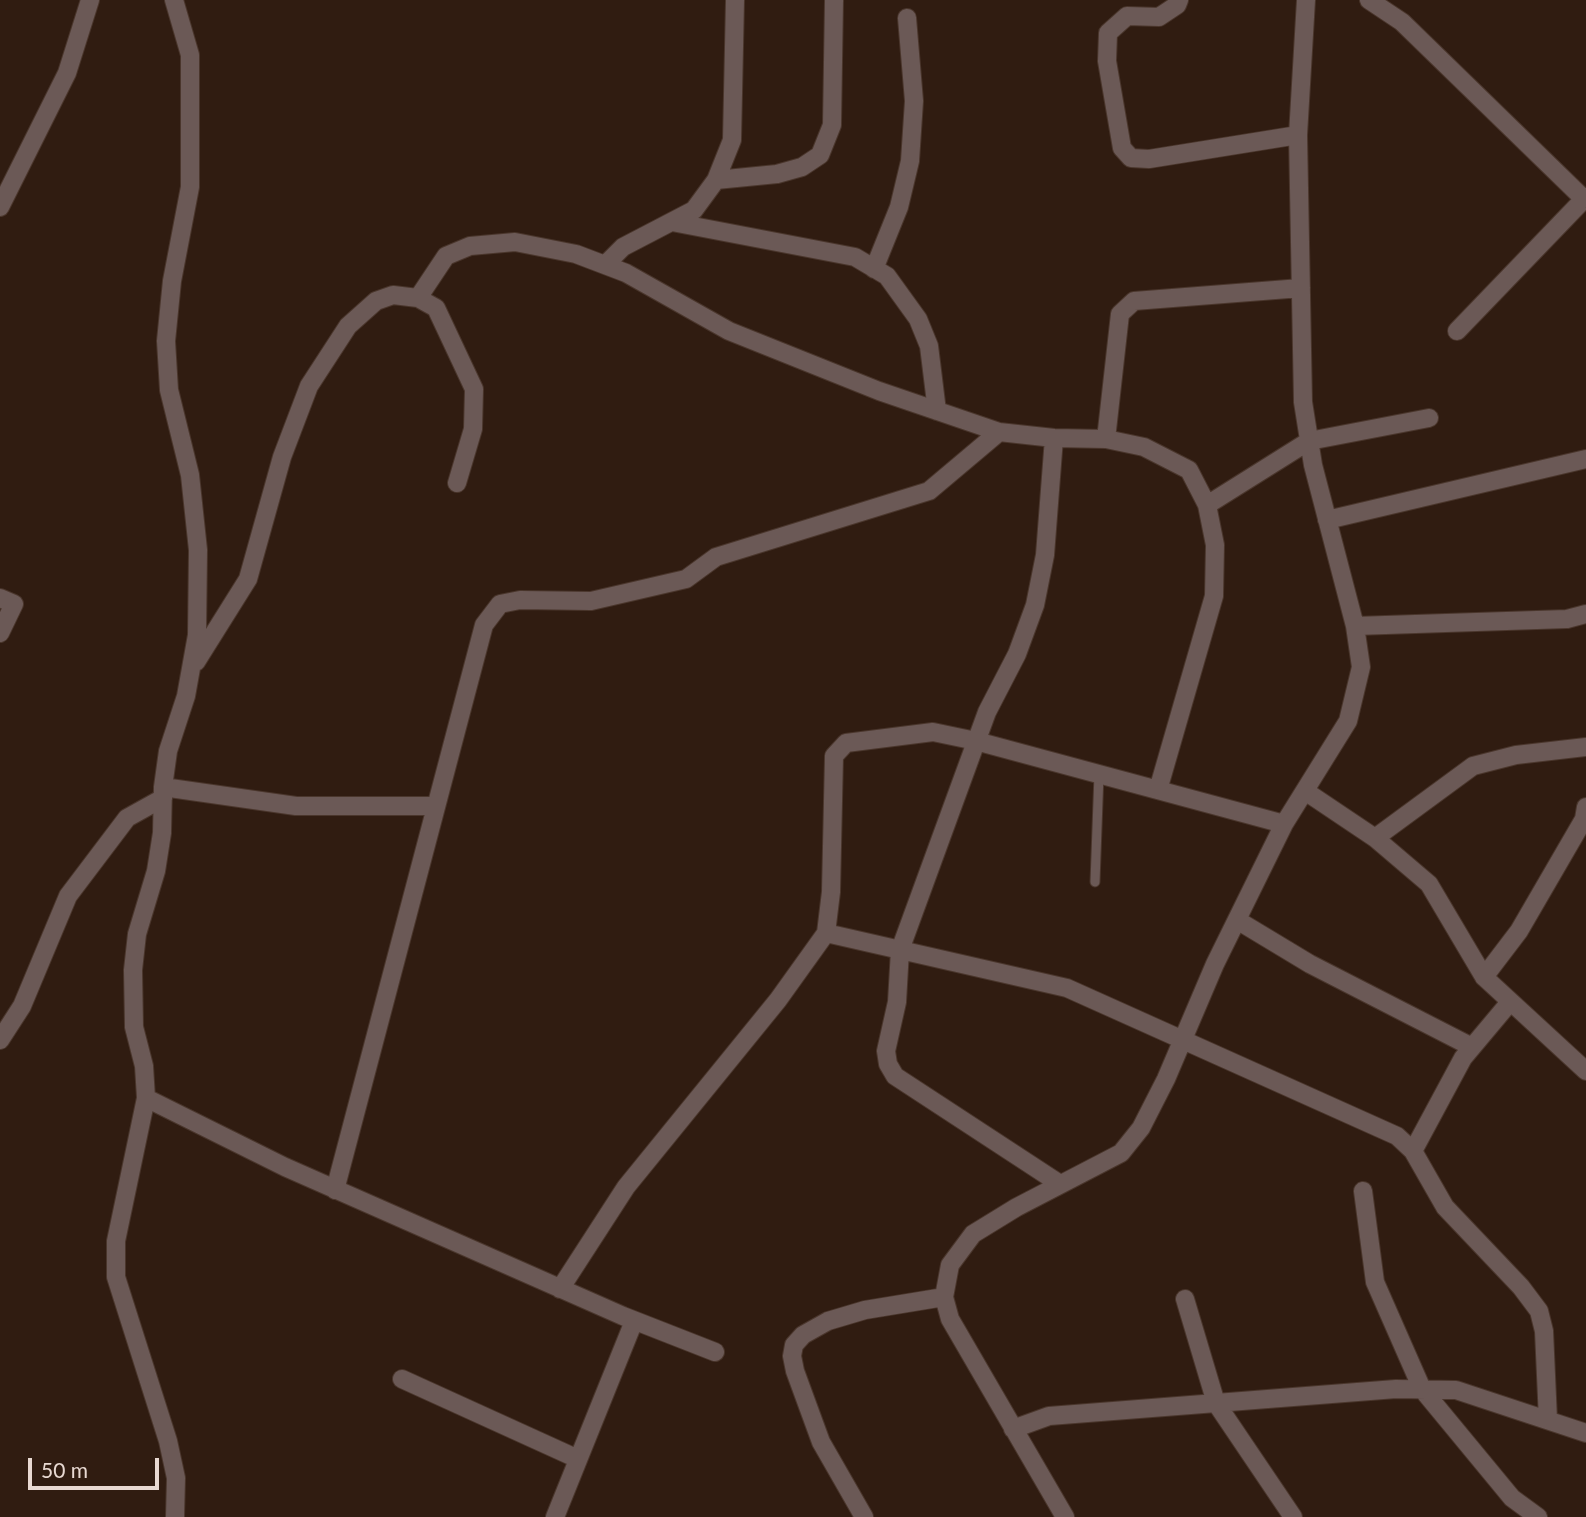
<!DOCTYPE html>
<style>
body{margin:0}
#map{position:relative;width:1586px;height:1517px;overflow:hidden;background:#301c11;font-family:Lato,sans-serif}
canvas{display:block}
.scale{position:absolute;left:28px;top:1458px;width:131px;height:32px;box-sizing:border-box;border:4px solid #e8d9d2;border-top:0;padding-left:9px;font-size:21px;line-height:24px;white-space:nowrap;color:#e8d9d2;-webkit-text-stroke:5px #301c11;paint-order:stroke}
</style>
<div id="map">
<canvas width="1586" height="1517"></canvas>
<div class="scale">50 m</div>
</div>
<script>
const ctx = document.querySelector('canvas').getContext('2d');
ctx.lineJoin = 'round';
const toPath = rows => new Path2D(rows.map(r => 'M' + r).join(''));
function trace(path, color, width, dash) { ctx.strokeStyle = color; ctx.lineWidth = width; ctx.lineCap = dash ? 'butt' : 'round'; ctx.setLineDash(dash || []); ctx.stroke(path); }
const service = toPath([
 [1095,882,1099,774]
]);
const minor = toPath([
 [174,0,190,55,190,187,172,281,166,341,169,390,190,475,198,550,197,635,186,696,168,751,163,787,162,833,156,871,137,934,133,970,134,1027,144,1066,146,1098,116,1241,116,1277,168,1441,176,1478,175,1517],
 [1179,0,1177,5,1159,17,1127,16,1108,33,1107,61,1122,148,1131,158,1149,159,1298,135],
 [1369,0,1402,22,1584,199],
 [716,180,777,174,802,167,820,155,832,125,834,0],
 [0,207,67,73,90,0],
 [672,222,855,257,887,276,918,319,929,346,937,411],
 [605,265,623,247,694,210,716,180,732,140,735,0],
 [874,269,899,207,910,161,914,101,907,18],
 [418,298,446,256,470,246,515,242,576,254,626,273,729,331,879,391,999,432,1054,438,1106,439,1144,447,1189,470,1207,505,1215,545,1214,596,1158,790],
 [1457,331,1586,197],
 [1054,438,1045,555,1035,605,1017,654,987,712,900,950,897,1002,886,1051,888,1064,895,1076,1060,1184],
 [1106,439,1120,314,1134,301,1301,288],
 [1207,505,1309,441,1429,418],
 [1327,520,1586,459],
 [0,598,14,604,0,633],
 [1355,626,1567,619,1586,614],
 [196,662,248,579,282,457,309,386,348,326,376,301,393,295,418,298,436,308,474,389,473,429,457,483],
 [163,787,296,806,436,806],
 [1305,791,1375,838,1429,884,1484,977,1586,1071],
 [1375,838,1473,766,1516,755,1586,747],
 [1237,920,1310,964,1472,1047],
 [826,933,1067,988,1397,1136,1413,1151,1445,1207,1521,1287,1539,1311,1544,1331,1548,1420],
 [1484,977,1519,931,1584,819,1586,807],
 [0,1040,22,1006,68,896,127,818,163,798],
 [146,1098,285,1167,623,1316,715,1352],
 [1413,1151,1463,1058,1510,1002],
 [335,1190,484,625,500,604,520,600,591,601,686,579,716,557,929,491,999,432],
 [1363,1191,1375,1282,1422,1389,1512,1498,1538,1517],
 [560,1289,626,1187,778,1000,826,933,831,892,834,756,846,743,933,732,976,741,1284,824],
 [1185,1299,1216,1403,1293,1517],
 [402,1379,578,1459],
 [1013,1429,1049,1416,1396,1389,1456,1390,1586,1433],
 [555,1517,634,1321],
 [864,1517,821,1442,795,1371,792,1356,794,1345,803,1335,828,1321,865,1310,944,1297],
 [1065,1517,950,1319,944,1297,950,1265,973,1234,1017,1207,1121,1153,1141,1128,1166,1079,1215,964,1284,824,1348,721,1361,667,1355,626,1313,465,1303,402,1298,135,1306,0]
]);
trace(service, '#4a362c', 11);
trace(minor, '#4a362c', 20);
trace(service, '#6b5956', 9);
trace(minor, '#6b5956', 18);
</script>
